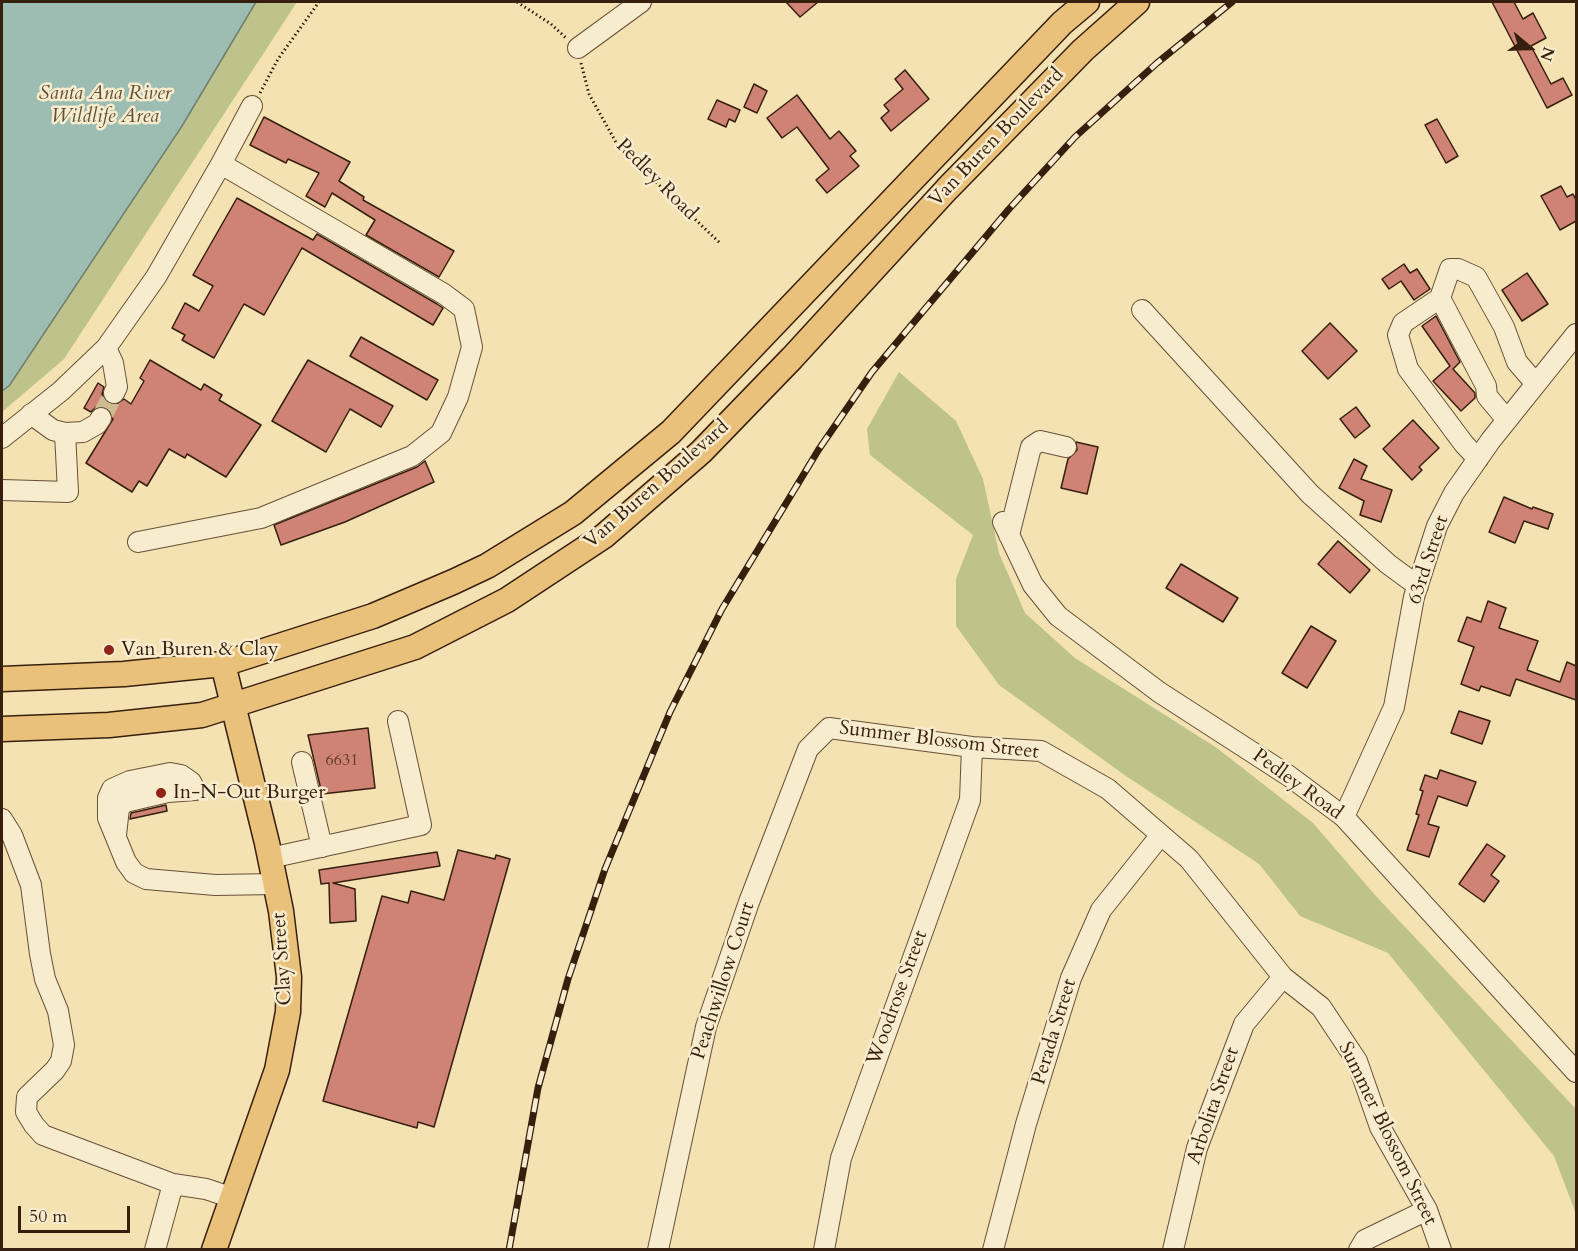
<!DOCTYPE html>
<style>
body{margin:0}
#map{position:relative;width:1578px;height:1251px;overflow:hidden;background:#f5e2b3;font-family:Cardo,serif}
canvas{display:block}
.frame{position:absolute;inset:0;border:3px solid #371f0e;pointer-events:none}
.north{position:absolute;left:1500px;top:18px;width:60px;height:60px;-webkit-text-stroke:4px #f8ecce;paint-order:stroke;rotate:109deg;font-size:16px;font-weight:700;line-height:24px;text-align:center;color:#371f0e}
.north::after{content:'';display:block;margin:auto;width:21px;height:27px;background:#371f0e;clip-path:polygon(50% 0,100% 100%,50% 72%,0 100%)}
.scale{position:absolute;left:18px;top:1206px;width:112px;height:27px;box-sizing:border-box;border:3px solid #371f0e;border-top:0;padding-left:8px;font-size:18px;line-height:21px;white-space:nowrap;color:#371f0e;-webkit-text-stroke:4px #f8ecce;paint-order:stroke}
</style>
<div id="map">
<canvas width="1578" height="1251"></canvas>
<div class="frame"></div>
<div class="north">N</div>
<div class="scale">50 m</div>
</div>
<script>
const ctx = document.querySelector('canvas').getContext('2d');
ctx.lineJoin = 'round';
function fillPath(path, color) { ctx.fillStyle = color; ctx.fill(path, 'evenodd'); }
const toPath = rows => new Path2D(rows.map(r => 'M' + r).join(''));
function trace(path, color, width, dash) { ctx.strokeStyle = color; ctx.lineWidth = width; ctx.lineCap = dash ? 'butt' : 'round'; ctx.setLineDash(dash || []); ctx.stroke(path); }
function write(font, color, halo, rows, align = 'center') {
  ctx.font = font + ' Cardo,serif'; ctx.lineWidth = 5; ctx.setLineDash([]); ctx.textBaseline = 'middle'; ctx.strokeStyle = halo; ctx.fillStyle = color; for (const [text, x, y, turn = 0] of rows) {
    ctx.save(); ctx.translate(x, y); ctx.rotate((+turn || 0) * Math.PI / 180); ctx.textAlign = isNaN(turn) ? turn : align; if (halo) ctx.strokeText(text, 0, 0); ctx.fillText(text, 0, 0); ctx.restore();
  }
}
fillPath(toPath([
 [2,2,297,2,64,359,2,412],
 [899,372,956,421,983,479,999,553,1025,613,1075,658,1217,748,1313,823,1375,895,1576,1109,1576,1214,1554,1156,1388,953,1300,916,1259,864,1126,776,999,685,956,626,956,579,973,535,870,455,867,429]
]), '#bec38b');
const water = toPath([
 [2,2,256,2,182,126,9,386,2,391,2,2]
]);
fillPath(water, '#9dbdb2');
trace(water, '#747e70', 1.5);
const building = toPath([
 [786,2,818,2,800,17,786,2],
 [1492,2,1514,2,1523,19,1533,13,1546,38,1531,46,1551,84,1563,78,1572,95,1547,108,1492,2],
 [905,70,929,99,891,131,881,118,889,111,884,105,903,89,895,79,905,70],
 [754,84,767,91,757,113,744,107,754,84],
 [797,95,830,139,839,131,856,151,850,156,859,166,827,193,816,180,829,169,797,127,782,138,767,118,797,95],
 [717,100,740,110,735,122,729,119,726,127,708,119,717,100],
 [264,117,350,162,339,181,364,197,363,200,454,251,439,277,366,235,375,220,332,193,325,207,306,196,319,173,288,159,286,163,250,145,264,117],
 [1437,119,1458,156,1446,163,1425,125,1437,119],
 [1561,186,1567,197,1573,194,1576,200,1576,221,1560,230,1541,196,1561,186],
 [237,198,313,240,317,234,437,304,443,308,433,325,302,248,264,315,244,304,214,358,182,340,185,335,172,328,185,303,199,311,213,286,193,275,237,198],
 [1404,264,1410,273,1417,269,1430,289,1414,300,1401,281,1389,289,1382,279,1404,264],
 [1527,273,1548,304,1522,321,1502,290,1527,273],
 [1436,316,1460,362,1453,369,1475,393,1475,398,1461,411,1433,381,1450,366,1422,326,1436,316],
 [1330,323,1357,351,1328,379,1302,351,1330,323],
 [361,337,438,380,427,400,350,356,361,337],
 [150,360,201,390,204,384,222,395,219,400,261,425,226,477,187,454,185,458,169,449,147,486,139,481,132,492,86,463,113,419,107,408,96,407,91,412,84,408,98,383,104,387,102,394,108,403,115,405,124,399,131,404,144,381,140,378,150,360],
 [308,360,393,406,381,427,350,409,326,452,272,421,308,360],
 [1356,407,1370,426,1355,438,1340,419,1356,407],
 [1413,420,1439,448,1419,467,1422,470,1412,480,1383,449,1413,420],
 [1076,442,1098,447,1087,494,1061,488,1068,459,1077,450,1076,442],
 [1354,459,1367,466,1361,479,1392,490,1381,522,1360,515,1364,501,1339,488,1354,459],
 [425,461,434,482,345,522,281,545,274,525,417,467,425,461],
 [1504,497,1532,509,1533,507,1553,514,1548,529,1524,521,1515,543,1489,532,1504,497],
 [1338,541,1370,570,1350,593,1318,564,1338,541],
 [1181,564,1238,598,1223,622,1166,588,1181,564],
 [1488,601,1506,608,1499,628,1538,641,1527,670,1560,682,1567,662,1576,666,1576,700,1516,679,1510,696,1481,686,1479,691,1461,684,1474,647,1458,641,1467,617,1481,622,1488,601],
 [1311,626,1336,641,1307,688,1282,673,1311,626],
 [1459,711,1490,721,1482,744,1451,733,1459,711],
 [368,728,375,788,322,794,308,735,368,728],
 [1440,770,1476,782,1467,806,1438,796,1428,824,1439,827,1429,857,1407,850,1419,815,1416,814,1423,791,1420,790,1425,775,1437,779,1440,770],
 [166,805,167,811,130,819,131,813,166,805],
 [1487,844,1505,856,1491,875,1499,881,1484,902,1459,884,1487,844],
 [458,850,495,859,496,855,510,859,434,1127,418,1122,417,1128,323,1101,382,896,408,903,411,891,444,900,458,850],
 [437,852,440,866,333,883,355,889,356,921,330,923,329,883,321,884,319,870,437,852]
]);
fillPath(building, '#ce8374');
trace(building, '#371f0e', 1.5);
trace(toPath([
 [101,418,114,393]
]), '#cfbb92', 20, [20, 10]);
const minor = toPath([
 [578,48,641,2],
 [221,164,252,106],
 [1440,298,1450,269,1458,269,1476,277,1504,327,1517,362,1536,384],
 [1142,310,1310,494,1388,564,1418,586],
 [106,348,113,363,117,387,114,393],
 [31,414,53,430,65,433,83,432,97,424,101,418],
 [2,438,61,391,106,348,156,277,221,164,444,294,464,309,472,347,458,397,441,433,412,456,261,518,138,542],
 [1478,459,1464,444,1408,369,1398,335,1403,323,1440,298,1486,386,1487,396,1507,420],
 [2,490,68,492,65,433],
 [1003,522,1033,585,1058,616,1159,692,1289,776,1344,817,1576,1072],
 [1009,535,1031,447,1040,441,1066,447],
 [302,762,322,847],
 [1344,817,1394,707,1414,597,1437,526,1454,493,1491,440,1576,334],
 [2,819,12,835,31,885,40,954,45,979,58,1011,64,1045,61,1061,55,1070,27,1097,26,1112,34,1125,43,1135,173,1184,206,1189,233,1198],
 [116,835,119,808,125,802,168,792,195,790,191,782,181,775,170,773,130,781,112,789,108,798,108,818,126,862,134,873,146,879,215,885,276,884],
 [270,858,421,825,398,721],
 [155,1250,173,1184],
 [658,1250,706,1027,749,902,808,749,829,728,972,747,1041,751,1108,789,1189,859,1283,977,1321,1007,1357,1061,1380,1127,1427,1210,1441,1250],
 [824,1250,841,1158,970,800,972,747],
 [993,1250,1026,1124,1071,978,1101,910,1160,836],
 [1173,1250,1197,1148,1244,1024,1283,977],
 [1359,1250,1365,1240,1427,1210]
]);
const major = toPath([
 [2,679,124,674,223,664,373,616,453,582,487,566,573,513,671,432,1062,23,1087,2],
 [2,729,109,725,202,715,415,647,507,600,604,536,701,452,792,358,947,189,1083,50,1137,2],
 [214,1250,277,1070,288,1012,289,977,281,911,267,843,223,664]
]);
trace(minor, '#665037', 22);
trace(major, '#371f0e', 27);
trace(toPath([
 [517,2,551,24,566,38],
 [581,63,589,94,618,146,720,243],
 [260,93,278,59,319,2]
]), '#371f0e', 3, [1.5, 3]);
trace(minor, '#f8ecce', 20);
trace(major, '#eac17a', 24);
const rail = toPath([
 [509,1250,538,1088,568,979,605,869,670,712,722,609,819,449,872,372,1009,209,1075,137,1157,63,1232,2]
]);
trace(rail, '#371f0e', 7);
trace(rail, '#f8ecce', 4.5, [14]);
for (const [x, y, r, color] of [
 [109,650,6,"#8f2418"],
 [161,793,6,"#8f2418"]
]) { const dot = new Path2D(); dot.arc(x, y, r, 0, 2 * Math.PI); ctx.fillStyle = color; ctx.fill(dot); trace(dot, '#f8ecce', 2); }
write('16px', '#5d3828', null, [
 ["6631",342,761]
]);
write('italic 20px', '#605034', '#f8ecce', [
 ["Santa Ana River",105,94],
 ["Wildlife Area",105,117]
]);
write('20px', '#371f0e', '#f8ecce', [
 ["Van Buren Boulevard",997,138,-46],
 ["Pedley Road",656,180,45],
 ["Van Buren Boulevard",657,485,-41],
 ["63rd Street",1429,560,-72],
 ["Summer Blossom Street",939,741,7],
 ["Pedley Road",1297,785,36],
 ["Clay Street",283,959,-94],
 ["Peachwillow Court",724,981,-72],
 ["Woodrose Street",898,998,-70],
 ["Perada Street",1055,1032,-73],
 ["Arbolita Street",1214,1106,-71],
 ["Summer Blossom Street",1387,1134,64]
]);
write('20px', '#371f0e', '#f8ecce', [
 ["Van Buren & Clay",121,650],
 ["In-N-Out Burger",173,793]
], 'left');
</script>
